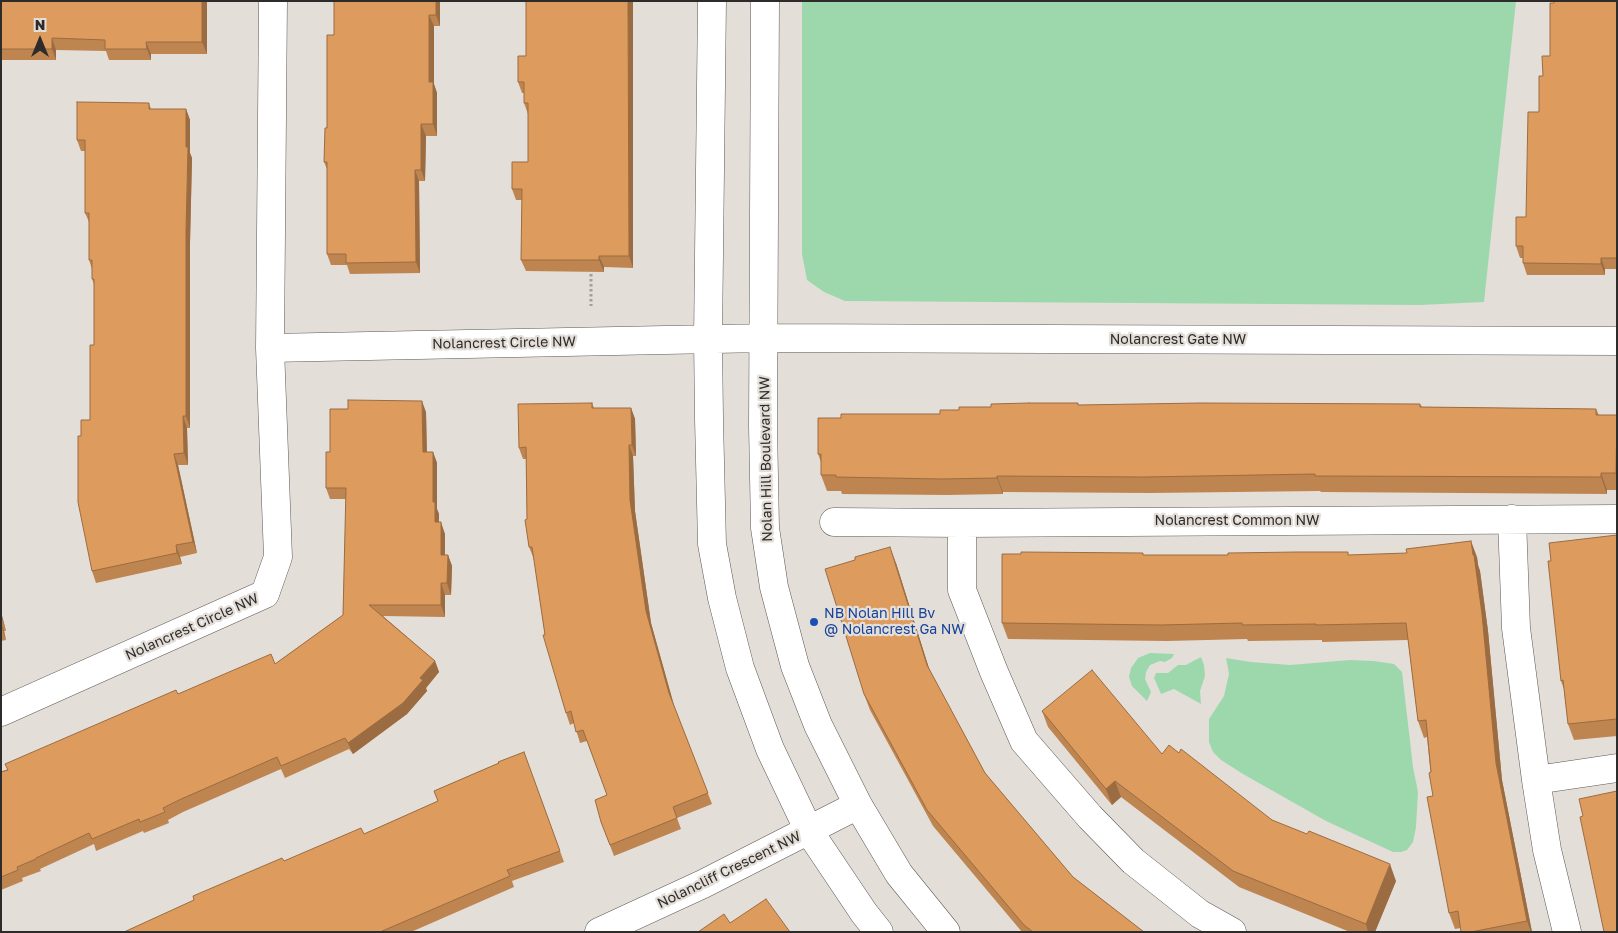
<!DOCTYPE html>
<style>
body{margin:0}
#map{position:relative;width:1618px;height:933px;overflow:hidden;background:#e4ded9;font-family:"Golos Text",sans-serif}
canvas{display:block}
.frame{position:absolute;inset:0;border:2px solid #2e2c2a;pointer-events:none}
.north{position:absolute;left:15px;top:15px;width:50px;height:50px;-webkit-text-stroke:4px #e4ded9;paint-order:stroke;rotate:0deg;font-size:14px;font-weight:700;line-height:20px;text-align:center;color:#2e2c2a}
.north::after{content:'';display:block;margin:auto;width:18px;height:22px;background:#2e2c2a;clip-path:polygon(50% 0,100% 100%,50% 72%,0 100%)}
</style>
<div id="map">
<canvas width="1618" height="933"></canvas>
<div class="frame"></div>
<div class="north">N</div>
</div>
<script>
const ctx = document.querySelector('canvas').getContext('2d');
ctx.lineJoin = 'round';
function fillPath(path, color) { ctx.fillStyle = color; ctx.fill(path, 'evenodd'); }
const toPath = rows => new Path2D(rows.map(r => 'M' + r).join(''));
function trace(path, color, width, dash) { ctx.strokeStyle = color; ctx.lineWidth = width; ctx.lineCap = dash ? 'butt' : 'round'; ctx.setLineDash(dash || []); ctx.stroke(path); }
function write(font, color, halo, rows, align = 'center') {
  ctx.font = font + ' "Golos Text",sans-serif'; ctx.lineWidth = 4.5; ctx.setLineDash([]); ctx.textBaseline = 'middle'; ctx.strokeStyle = halo; ctx.fillStyle = color; for (const [text, x, y, turn = 0] of rows) {
    ctx.save(); ctx.translate(x, y); ctx.rotate((+turn || 0) * Math.PI / 180); ctx.textAlign = isNaN(turn) ? turn : align; if (halo) ctx.strokeText(text, 0, 0); ctx.fillText(text, 0, 0); ctx.restore();
  }
}
fillPath(toPath([
 [802,1,1516,1,1484,302,1420,305,845,301,824,292,807,280,802,254],
 [1150,653,1174,654,1172,658,1165,662,1160,661,1150,665,1146,672,1145,679,1151,692,1147,701,1132,686,1129,677,1131,668,1138,658],
 [1201,657,1204,665,1205,676,1200,691,1201,704,1174,689,1161,694,1154,678,1156,673,1168,673,1178,665,1186,665],
 [1226,658,1251,662,1290,665,1350,660,1374,661,1394,664,1402,672,1413,767,1418,792,1416,827,1413,842,1407,850,1401,852,1393,852,1326,821,1243,774,1221,760,1213,752,1209,742,1209,719,1224,696,1229,674]
]), '#9dd8ad');
const minor = toPath([
 [712,1,708,339,709,419,712,544,722,598,740,668,770,749,809,831,864,913,879,932],
 [765,1,763,426,765,528,774,587,795,666,818,725,858,805,899,874,946,932],
 [270,348,764,338,1617,341],
 [1512,519,1516,628,1536,780,1547,850,1567,932],
 [834,522,962,523,1617,519],
 [962,523,962,590,994,672,1024,741,1090,817,1133,861,1200,914,1232,932],
 [1,712,265,594,278,557,270,348,273,1],
 [1536,780,1617,768],
 [599,932,703,884,858,805]
]);
trace(minor, '#5d5854', 29);
trace(toPath([
 [591,274,591,306]
]), '#a39e9a', 3, [2.5, 2.5]);
trace(minor, '#fff', 28);
fillPath(toPath([
 [1,1,207,1,207,54,151,54,151,60,109,60,106,51,56,50,56,60,1,60],
 [440,1,440,26,434,26,434,84,437,93,437,136,426,136,425,181,419,181,420,273,350,274,347,265,331,265,327,254,327,169,324,162,334,35],
 [633,1,633,268,604,267,604,272,526,271,521,260,522,200,516,200,512,189,528,162,528,114,524,103,524,93,522,93,518,82,526,56],
 [1617,1,1617,269,1605,269,1605,275,1527,275,1523,263,1523,258,1520,258,1516,246,1526,217,1539,112,1543,76,1550,56,1554,3],
 [149,103,151,109,186,109,190,120,190,153,192,158,190,243,190,428,187,428,188,465,178,465,197,553,180,557,182,564,96,583,92,571,81,436,90,420,94,345,94,284,92,279,92,269,89,260,89,222,85,213,85,151,81,151,77,140],
 [592,403,594,408,631,408,635,419,636,456,633,456,635,511,651,623,673,703,712,804,677,818,681,829,614,856,601,822,607,795,587,741,580,743,574,723,570,725,566,713,545,635,534,559,529,547,527,519,526,459,523,459,519,448],
 [1078,403,1078,405,1420,404,1422,407,1596,409,1599,415,1617,415,1617,490,1607,490,1607,494,1321,492,1320,491,1150,493,1003,492,1003,494,947,495,842,494,841,491,827,491,821,475,821,462,818,454,841,418,940,414,959,410],
 [426,412,427,452,433,452,437,463,437,509,439,514,439,522,445,534,445,555,448,555,452,566,451,595,445,595,445,617,383,616,435,661,439,672,426,688,427,691,407,714,353,754,349,749,285,778,281,769,183,812,168,820,169,823,144,833,143,831,96,851,94,844,40,869,41,871,22,878,23,881,1,890,1,772,178,694,275,664,343,615,346,499,330,499,326,488,330,452],
 [1617,535,1617,736,1574,740,1568,724,1564,689,1561,681,1551,561],
 [1144,555,1349,555,1477,557,1478,565,1480,571,1488,631,1502,780,1532,932,1461,932,1461,928,1455,929,1449,913,1433,796,1427,737,1424,738,1418,721,1408,640,1322,642,1322,640,1248,641,1247,639,1167,641,1008,639,1002,623],
 [896,563,929,669,985,773,1073,877,1144,932,1022,932,933,826,870,710,864,694],
 [1,612,6,631,4,631,6,640,1,641],
 [1042,711,1162,754,1272,820,1396,881,1375,932,1350,932,1239,887,1121,797,1112,805,1048,727],
 [524,752,564,862,512,881,514,887,411,932,124,932,284,861,364,834,438,801,434,791]
]), '#be8550');
fillPath(toPath([
 [202,1,207,1,207,54,202,42],
 [436,1,440,1,440,26,436,15],
 [628,1,633,1,633,268,629,256],
 [429,15,434,26,434,84,437,93,437,136,433,124,429,82],
 [52,38,56,50,56,60,52,49],
 [146,42,151,54,151,60,147,49],
 [186,109,190,120,190,153,192,158,190,243,190,428,186,416],
 [421,124,426,136,425,181,421,170],
 [415,170,419,181,420,273,416,262],
 [599,256,604,267,604,272,599,260],
 [1601,258,1605,269,1605,275,1601,264],
 [422,401,426,412,427,463,423,452],
 [631,408,635,419,636,456,632,445],
 [183,416,187,428,188,465,184,453],
 [629,445,633,456,635,511,651,623,674,705,669,693,646,611,630,500],
 [433,452,437,463,437,509,439,514,439,534,435,522,433,502],
 [174,454,178,465,197,553,193,542],
 [1601,473,1607,490,1607,494,1601,477],
 [997,476,1003,492,1003,494,997,478],
 [441,522,445,534,445,566,441,555],
 [1471,541,1477,557,1478,565,1480,571,1488,631,1502,780,1532,932,1531,932,1527,921,1496,763],
 [176,545,180,557,182,564,177,553],
 [890,547,896,563,933,681,927,665],
 [448,555,452,566,451,595,447,583],
 [441,583,445,595,445,617,441,605],
 [1,612,6,631,2,619],
 [1,622,4,631,6,640,2,628],
 [435,661,439,672,426,688,427,691,407,714,353,754,348,743,420,678],
 [1115,781,1121,797,1112,805,1106,789],
 [1390,864,1396,881,1375,932,1368,932,1366,924]
]), '#9b6c41');
const building = toPath([
 [1,1,202,1,202,42,146,42,147,49,105,49,105,40,52,38,52,49,1,49,1,1],
 [334,1,436,1,436,15,429,15,429,82,433,82,433,124,421,124,421,170,415,170,416,262,346,263,346,254,327,254,327,162,324,162,325,128,327,128,327,35,334,35,334,1],
 [526,1,628,1,629,256,599,256,599,260,521,260,522,189,512,189,512,162,528,162,528,103,524,103,524,82,518,82,518,56,526,56,526,1],
 [1554,1,1617,1,1617,258,1601,258,1601,264,1523,263,1523,246,1516,246,1516,217,1526,217,1528,112,1539,112,1539,76,1543,76,1542,56,1550,56,1550,3,1554,3,1554,1],
 [77,102,149,103,149,109,186,109,186,147,188,147,186,232,186,416,183,416,184,453,174,454,193,542,176,545,177,553,92,571,78,502,78,436,81,436,81,420,90,420,90,345,94,345,94,279,92,279,92,260,89,260,89,213,85,213,85,140,77,140,77,102],
 [348,400,422,401,423,452,433,452,433,502,435,502,435,522,441,522,441,555,448,555,447,583,441,583,441,605,369,605,435,661,420,678,423,680,403,703,348,743,345,738,281,766,277,757,179,800,163,808,165,812,140,822,139,819,92,839,89,833,36,858,36,859,17,867,18,870,1,877,1,772,8,770,5,764,176,690,178,694,271,654,275,664,343,615,346,488,326,488,326,452,330,452,330,409,348,409,348,400],
 [592,403,592,408,631,408,632,445,629,445,630,500,646,611,669,693,708,793,673,807,677,818,610,845,601,822,595,800,607,795,583,730,576,732,571,711,566,713,543,635,545,635,532,547,529,547,525,520,527,519,526,447,519,448,518,404,592,403],
 [1029,403,1078,403,1078,405,1200,403,1420,404,1420,407,1596,409,1596,415,1617,415,1616,473,1601,473,1601,477,1315,476,1315,474,1144,477,997,476,997,478,941,479,836,477,836,475,821,475,821,454,818,454,818,418,841,418,841,414,940,414,940,410,959,410,959,407,991,407,991,404,1029,403],
 [1617,535,1617,719,1568,724,1563,680,1561,681,1548,561,1551,561,1549,543,1617,535],
 [1471,541,1473,555,1474,555,1482,614,1496,763,1527,921,1471,932,1461,932,1458,911,1449,913,1427,797,1433,796,1429,773,1431,772,1426,720,1418,721,1406,623,1316,625,1316,624,1242,625,1242,623,1161,625,1002,623,1002,554,1021,554,1021,552,1143,553,1143,555,1228,555,1228,553,1297,552,1348,552,1348,555,1407,553,1406,549,1471,541],
 [890,547,927,665,985,773,1073,877,1144,932,1033,932,1024,925,927,810,864,694,825,569,855,560,855,557,890,547],
 [1092,670,1162,754,1169,745,1179,753,1181,749,1272,820,1307,834,1309,831,1390,864,1366,924,1233,871,1115,781,1106,789,1042,711,1092,670],
 [524,752,560,851,507,870,510,876,380,932,124,932,194,900,193,896,282,858,284,861,361,828,364,834,438,801,434,791,499,763,498,762,524,752],
 [1617,791,1617,932,1604,932,1580,817,1583,816,1579,799,1617,791],
 [766,899,790,932,698,932,724,914,730,923,766,899]
]);
fillPath(building, '#dd9b5d');
trace(building, '#9b6c41', 1);
for (const [x, y, r, color] of [
 [814,622,5,"#1a4fb4"]
]) { const dot = new Path2D(); dot.arc(x, y, r, 0, 2 * Math.PI); ctx.fillStyle = color; ctx.fill(dot); trace(dot, '#e4ded9', 2); }
write('14px', '#2e2c2a', '#e4ded9', [
 ["Nolancrest Gate NW",1178,340],
 ["Nolancrest Circle NW",504,343,-1],
 ["Nolan Hill Boulevard NW",766,459,-91],
 ["Nolancrest Common NW",1237,521],
 ["Nolancrest Circle NW",192,627,-24],
 ["Nolancliff Crescent NW",729,870,-26]
]);
write('14px', '#164399', '#e4ded9', [
 ["NB Nolan Hill Bv",824,614],
 ["@ Nolancrest Ga NW",824,630]
], 'left');
</script>
